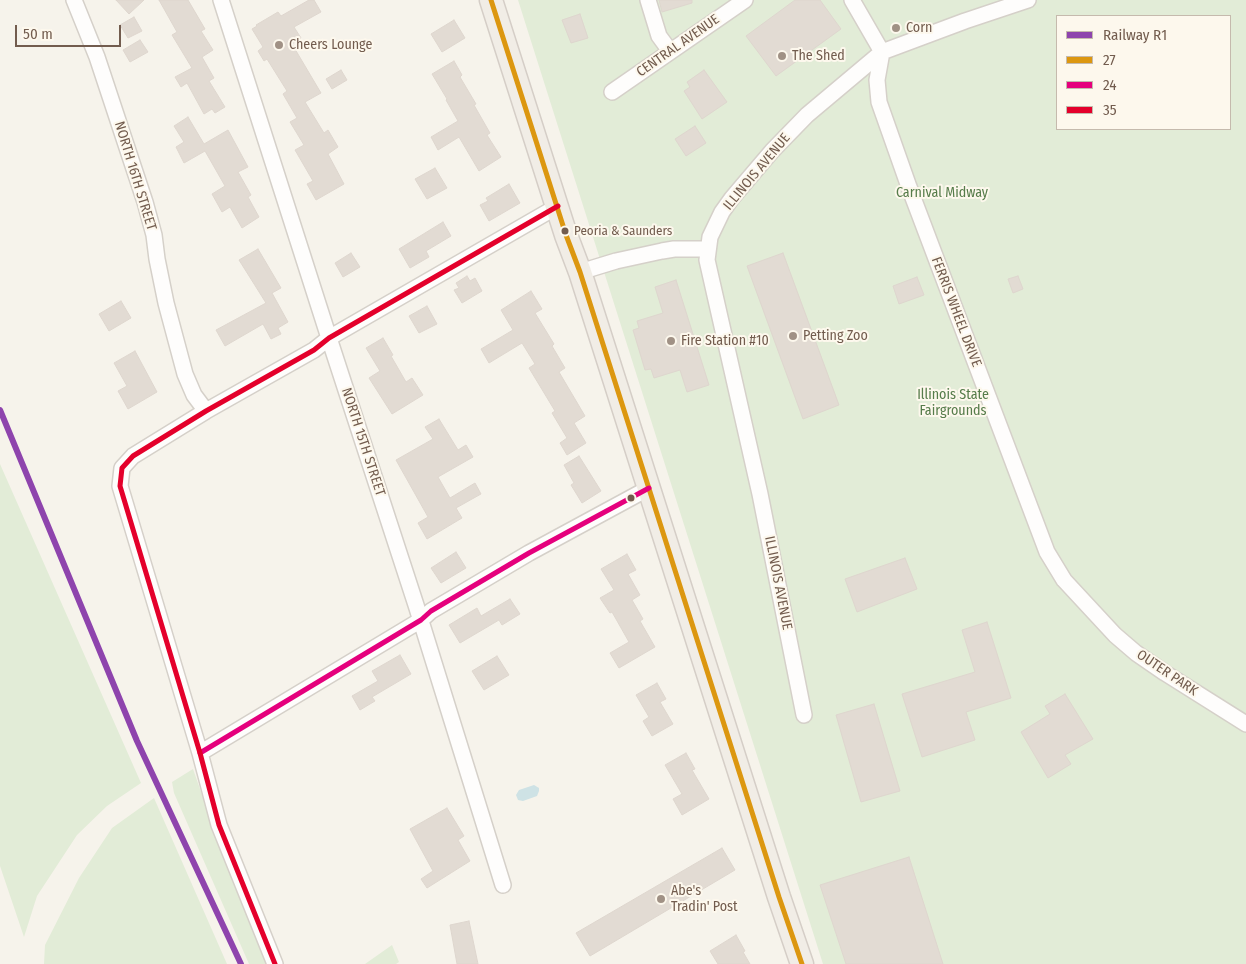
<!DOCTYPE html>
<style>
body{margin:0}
#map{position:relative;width:1246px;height:964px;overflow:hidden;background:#f6f3eb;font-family:"Fira Sans Condensed",sans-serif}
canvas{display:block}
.legend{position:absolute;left:1056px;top:15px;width:175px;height:115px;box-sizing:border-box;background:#fdf8ed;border:1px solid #c5baad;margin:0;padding:6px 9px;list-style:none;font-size:15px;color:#725c4e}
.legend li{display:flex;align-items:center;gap:10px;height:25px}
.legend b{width:25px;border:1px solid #c5baad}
.scale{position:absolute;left:15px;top:25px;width:106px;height:22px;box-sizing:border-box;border:2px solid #725c4e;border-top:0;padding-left:6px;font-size:15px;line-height:18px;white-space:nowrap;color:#725c4e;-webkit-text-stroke:4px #fdf8ed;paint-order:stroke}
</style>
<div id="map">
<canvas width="1246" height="964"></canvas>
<ul class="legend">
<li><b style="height:6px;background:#8e44ad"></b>Railway R1</li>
<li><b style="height:6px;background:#dc9710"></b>27</li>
<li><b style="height:6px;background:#e5007d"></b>24</li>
<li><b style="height:6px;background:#e4002b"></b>35</li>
</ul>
<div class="scale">50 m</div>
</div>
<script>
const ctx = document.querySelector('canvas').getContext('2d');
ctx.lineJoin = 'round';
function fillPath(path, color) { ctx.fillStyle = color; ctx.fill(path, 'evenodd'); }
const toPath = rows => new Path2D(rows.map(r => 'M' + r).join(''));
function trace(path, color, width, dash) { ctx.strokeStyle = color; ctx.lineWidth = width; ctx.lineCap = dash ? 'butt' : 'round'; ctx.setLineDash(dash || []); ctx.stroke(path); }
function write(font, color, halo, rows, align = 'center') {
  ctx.font = font + ' "Fira Sans Condensed",sans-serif'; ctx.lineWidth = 4; ctx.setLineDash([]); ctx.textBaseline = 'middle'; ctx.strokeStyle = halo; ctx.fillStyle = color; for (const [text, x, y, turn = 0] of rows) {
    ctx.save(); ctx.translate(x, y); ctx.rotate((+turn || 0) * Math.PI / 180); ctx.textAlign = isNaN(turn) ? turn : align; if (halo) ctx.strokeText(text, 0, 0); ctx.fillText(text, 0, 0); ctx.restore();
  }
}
fillPath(toPath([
 [518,0,1246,0,1246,964,823,964],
 [1057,16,1230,16,1230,129,1057,129],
 [0,464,141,783,107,806,77,835,37,896,24,937,0,866],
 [193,769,219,843,267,964,249,964,174,793,172,782],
 [154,798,227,964,44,964,45,945,79,878,112,828],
 [392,945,399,962,396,964,365,964]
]), '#e2ecd7');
fillPath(toPath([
 [534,785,539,788,539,791,537,796,523,801,518,800,516,795,519,790]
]), '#cee2e5');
const building = toPath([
 [116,0,144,0,129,14,116,0],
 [159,0,188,0,205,29,201,31,213,50,202,57,214,78,209,81,225,107,215,113,212,109,204,114,187,83,181,87,175,77,192,68,172,35,177,32,159,0],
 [309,0,314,0,321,12,294,27,301,38,292,44,321,93,305,102,324,133,328,130,338,147,328,154,344,184,316,200,307,184,313,181,295,150,304,145,290,122,297,118,283,94,287,91,267,59,264,61,258,51,263,47,252,29,257,26,256,25,278,12,281,16,309,0],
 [659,0,692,0,692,3,662,12,659,0],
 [795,0,820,0,841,29,776,76,746,36,795,0],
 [580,14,588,38,571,43,562,20,580,14],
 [134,17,142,31,128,38,120,25,134,17],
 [454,20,465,38,442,52,431,34,454,20],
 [140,40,148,52,130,62,123,50,140,40],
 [454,61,462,75,460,77,476,104,474,105,490,133,487,135,501,157,479,171,459,137,438,150,431,137,458,121,446,100,447,99,432,74,454,61],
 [341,70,347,80,332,89,326,79,341,70],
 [704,70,727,102,702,119,684,91,690,87,687,82,704,70],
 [188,117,204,144,228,130,248,167,238,172,251,195,248,197,259,217,242,228,230,207,222,212,212,194,225,186,205,151,184,163,176,147,184,142,174,126,188,117],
 [695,126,706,143,686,156,675,139,695,126],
 [435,168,447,188,427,199,415,179,435,168],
 [509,184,520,203,489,221,480,205,488,201,486,198,509,184],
 [443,222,451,236,426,251,429,257,410,268,399,249,443,222],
 [258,249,281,288,272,293,288,322,278,328,281,334,271,339,263,324,225,346,216,330,266,303,239,260,258,249],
 [351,253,360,267,343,277,335,263,351,253],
 [783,253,839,405,803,419,747,266,783,253],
 [467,276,470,281,475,278,482,291,462,303,454,290,459,288,456,283,467,276],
 [1018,276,1023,289,1013,293,1008,279,1018,276],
 [917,277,924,295,899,304,893,286,917,277],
 [676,280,709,385,687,392,680,370,654,378,651,369,645,370,633,330,639,328,637,321,663,313,655,287,676,280],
 [531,291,542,309,535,313,554,344,552,346,565,368,559,372,585,416,574,423,586,443,567,455,560,443,567,438,552,413,555,411,529,368,535,364,522,343,489,363,481,349,513,330,501,310,531,291],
 [121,301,131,318,109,331,99,314,121,301],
 [427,306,437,324,419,333,409,316,427,306],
 [383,338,393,355,391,356,406,382,412,378,423,395,392,414,369,378,380,371,366,348,383,338],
 [135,351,157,392,128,409,118,391,127,386,114,363,135,351],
 [439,419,458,450,466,445,473,457,438,477,450,498,475,483,481,494,456,508,462,518,427,539,418,523,428,517,396,460,433,439,425,427,439,419],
 [579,456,601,491,582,503,571,485,574,483,564,465,579,456],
 [456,552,466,568,441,583,431,568,456,552],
 [627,554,636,570,628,574,640,595,632,600,643,619,640,621,655,647,619,668,610,653,629,642,612,612,610,613,600,598,614,590,601,569,627,554],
 [905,558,917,589,857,612,845,579,905,558],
 [510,599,520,614,502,625,499,620,460,643,449,625,477,608,481,616,510,599],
 [987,622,1011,698,966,712,975,740,922,757,902,694,975,672,962,630,987,622],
 [400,655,411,674,372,697,375,701,360,710,352,696,378,681,372,671,400,655],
 [497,656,509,675,484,690,472,671,497,656],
 [657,683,666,699,660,702,673,724,652,736,643,721,649,717,636,695,657,683],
 [1065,694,1093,739,1065,755,1071,764,1048,778,1021,732,1050,714,1045,706,1065,694],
 [874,704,900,791,861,802,836,715,874,704],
 [686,753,695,769,692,770,709,799,682,815,673,799,682,794,665,765,686,753],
 [447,808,464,836,458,840,470,861,427,888,421,879,433,871,410,829,447,808],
 [722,848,735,870,590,956,576,933,722,848],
 [909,857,943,964,846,964,820,885,909,857],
 [469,921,478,964,457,964,450,925,469,921],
 [736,935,745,951,743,952,750,964,718,964,710,951,736,935]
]);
fillPath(building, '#e2dbd3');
trace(building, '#ded6ce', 1);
const minor = toPath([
 [74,0,97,57,145,202,154,235,157,259,166,303,185,374,194,395,206,411],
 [221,0,329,338,416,605,503,885],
 [648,0,659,36,670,51],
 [852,0,882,52],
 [882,52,877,80,879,102,909,187,1047,552,1064,580,1115,635,1136,653,1165,673,1246,724],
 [612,92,745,0],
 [580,272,616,261,662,251,674,249,708,249],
 [804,715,760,494,707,260,710,237,722,212,732,198,772,151,807,115,882,52,965,21,1028,0],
 [200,753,421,620,431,611,529,553,649,488],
 [275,964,219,825,200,753,120,486,122,468,133,456,206,411,314,350,329,338,348,327,558,206]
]);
const primary = toPath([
 [491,0,566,235,580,272,779,897,802,964]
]);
trace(minor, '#d5d0c9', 18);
trace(primary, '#d5cec7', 25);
trace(minor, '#fefdfc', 15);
trace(primary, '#f1ede6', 22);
trace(toPath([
 [491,0,566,235,580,272,779,897,802,964]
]), '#dc9710', 5);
trace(toPath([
 [200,753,421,620,431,611,529,553,649,488]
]), '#e5007d', 5);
trace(toPath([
 [275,964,219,825,200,753,120,486,122,468,133,456,206,411,314,350,329,338,348,327,558,206]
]), '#e4002b', 5);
trace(toPath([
 [0,410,137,741,241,964]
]), '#8e44ad', 6);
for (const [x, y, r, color] of [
 [896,28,5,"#a09185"],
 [279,45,5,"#a09185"],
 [782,56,5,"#a09185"],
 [565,231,4.5,"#725c4e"],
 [793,336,5,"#a09185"],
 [671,341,5,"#a09185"],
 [631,498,4.5,"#725c4e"],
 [661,899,5,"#a09185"]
]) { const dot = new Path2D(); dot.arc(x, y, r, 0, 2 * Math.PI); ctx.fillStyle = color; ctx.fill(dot); trace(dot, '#fdf8ed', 2); }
write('13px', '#725c4e', '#fdf8ed', [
 ["Peoria & Saunders",574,231]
], 'left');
write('14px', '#725c4e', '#fdf8ed', [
 ["Corn",906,28],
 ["Cheers Lounge",289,45],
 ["The Shed",792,56],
 ["Petting Zoo",803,336],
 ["Fire Station #10",681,341],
 ["Abe's",671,891],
 ["Tradin' Post",671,907]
], 'left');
write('14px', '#725c4e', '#fdf8ed', [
 ["CENTRAL AVENUE",678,46,-35],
 ["ILLINOIS AVENUE",757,172,-50],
 ["NORTH 16TH STREET",135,176,73],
 ["FERRIS WHEEL DRIVE",956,312,69],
 ["NORTH 15TH STREET",363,442,72],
 ["ILLINOIS AVENUE",778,583,79],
 ["OUTER PARK",1167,673,34]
]);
write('14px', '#567c4a', '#fdf8ed', [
 ["Carnival Midway",942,193],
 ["Illinois State",953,395],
 ["Fairgrounds",953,411]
]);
</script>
